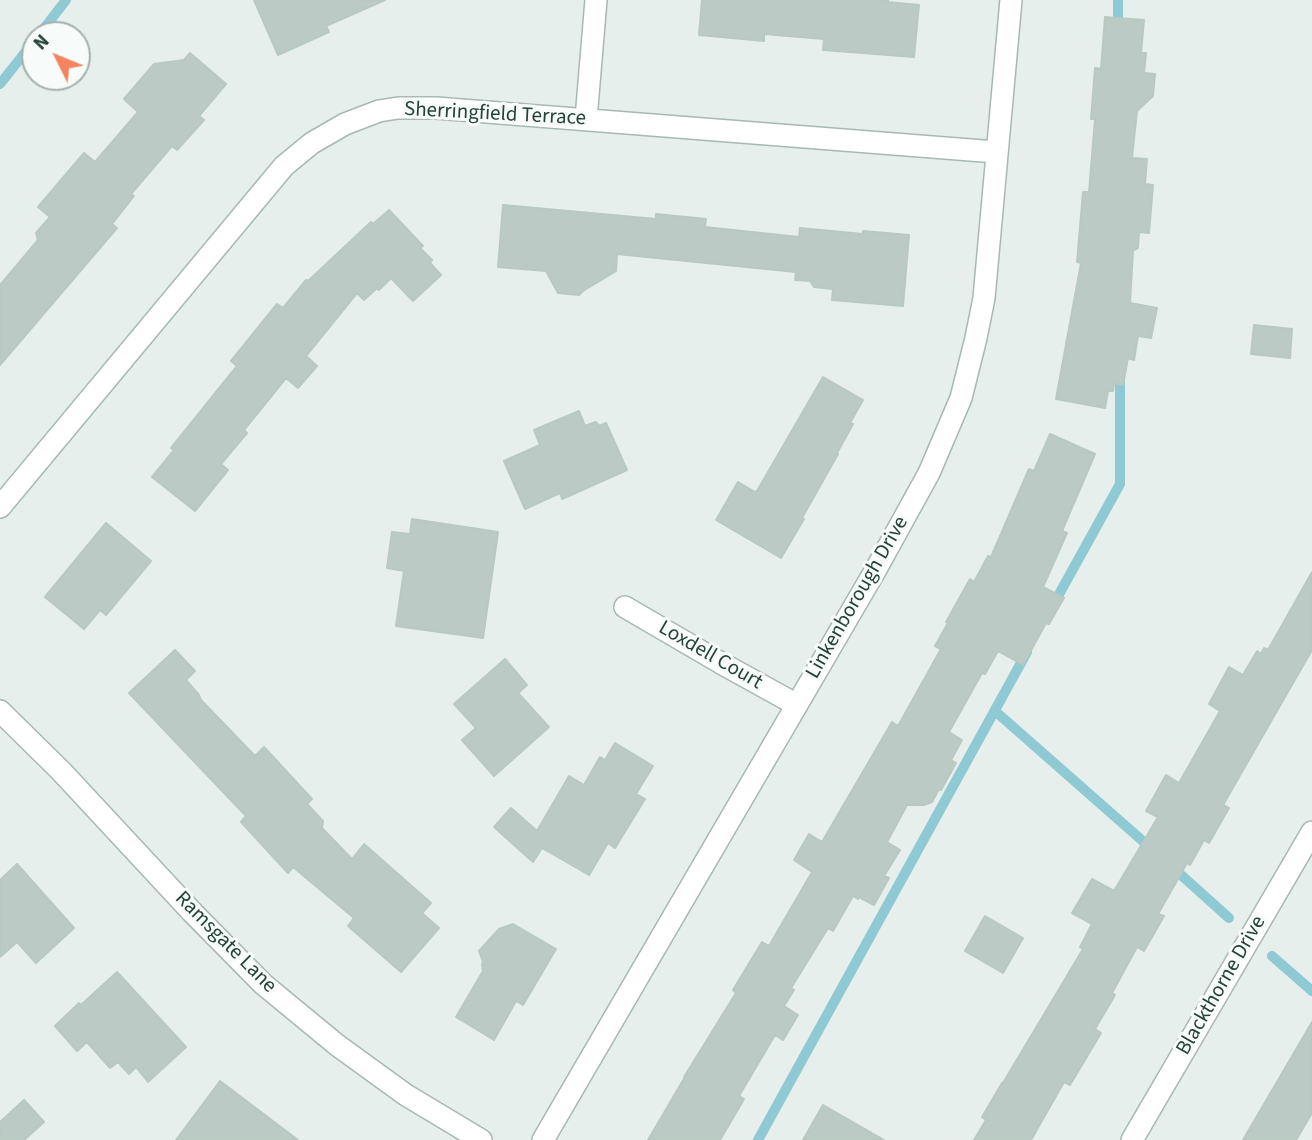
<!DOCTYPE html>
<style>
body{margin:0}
#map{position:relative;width:1312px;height:1140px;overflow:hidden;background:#e6efeb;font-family:"Source Sans 3",sans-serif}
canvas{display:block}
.north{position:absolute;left:21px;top:21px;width:70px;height:70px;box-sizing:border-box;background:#f7fbf9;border:2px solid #a3b1ad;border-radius:50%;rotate:313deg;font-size:19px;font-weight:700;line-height:28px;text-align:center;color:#24423a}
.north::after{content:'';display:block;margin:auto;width:24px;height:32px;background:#f4845f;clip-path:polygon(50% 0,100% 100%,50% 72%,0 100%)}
</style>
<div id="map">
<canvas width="1312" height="1140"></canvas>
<div class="north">N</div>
</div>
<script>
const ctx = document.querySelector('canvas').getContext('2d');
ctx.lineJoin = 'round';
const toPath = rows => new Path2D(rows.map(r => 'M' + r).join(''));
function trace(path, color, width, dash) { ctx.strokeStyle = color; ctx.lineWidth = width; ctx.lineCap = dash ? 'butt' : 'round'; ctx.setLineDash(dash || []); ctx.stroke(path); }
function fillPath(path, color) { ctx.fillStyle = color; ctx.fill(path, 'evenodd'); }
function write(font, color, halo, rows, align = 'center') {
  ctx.font = font + ' "Source Sans 3",sans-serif'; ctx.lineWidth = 6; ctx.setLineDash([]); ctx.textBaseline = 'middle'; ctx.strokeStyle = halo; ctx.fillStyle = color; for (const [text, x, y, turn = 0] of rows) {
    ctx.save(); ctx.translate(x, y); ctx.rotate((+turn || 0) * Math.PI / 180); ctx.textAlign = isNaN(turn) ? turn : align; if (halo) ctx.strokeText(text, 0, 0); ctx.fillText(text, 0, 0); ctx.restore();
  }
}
trace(toPath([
 [1118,0,1118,30],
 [39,35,66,0],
 [0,84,35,40],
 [1052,607,1120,484,1120,371],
 [995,711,1153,850],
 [1170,865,1229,918],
 [1272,956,1312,991],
 [758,1140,1027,652]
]), '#8ec9d4', 10);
const building = toPath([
 [254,0,385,0,326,26,329,32,278,55,254,0],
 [702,0,888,0,888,2,919,5,914,57,823,50,824,39,764,34,764,41,699,35,702,0],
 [1105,17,1144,20,1141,53,1146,53,1144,73,1155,74,1153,96,1137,111,1132,158,1147,159,1145,184,1153,185,1149,233,1139,232,1138,248,1133,251,1130,303,1157,308,1151,338,1138,336,1134,360,1128,358,1123,385,1114,383,1113,391,1108,391,1105,408,1056,399,1081,263,1077,262,1083,192,1089,192,1095,119,1091,119,1095,68,1101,69,1105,17],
 [190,53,226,84,199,116,204,120,177,150,172,146,131,194,134,196,112,224,117,228,0,365,0,285,38,240,36,233,50,217,38,207,84,153,95,162,138,112,124,99,154,64,184,60,190,53],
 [503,205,656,219,656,214,706,219,705,227,799,237,800,228,863,234,863,231,909,235,903,306,832,300,833,289,814,287,810,281,795,280,796,272,617,254,616,271,583,291,579,295,558,293,546,271,498,267,503,205],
 [389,210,423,246,420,248,432,260,430,263,441,275,413,301,391,278,379,290,377,288,364,300,357,293,306,356,317,366,298,388,286,378,244,430,247,433,221,464,228,470,195,511,152,477,174,450,171,448,237,366,231,361,277,304,283,308,306,280,308,281,371,222,373,224,389,210],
 [1254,325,1292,329,1290,358,1251,354,1254,325],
 [823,377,863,400,850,423,853,424,837,453,838,454,802,518,804,519,781,558,716,520,738,482,755,492,757,491,823,377],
 [579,411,585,426,596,422,599,426,606,423,627,470,562,499,560,493,525,509,504,461,540,445,534,430,579,411],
 [1050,434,1095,454,1062,531,1067,533,1043,587,1064,598,1049,624,1046,623,1023,665,998,651,985,674,982,673,949,732,962,740,951,760,956,763,941,790,939,789,932,802,924,805,907,805,887,842,900,850,884,876,889,878,874,905,859,897,858,899,853,896,833,931,828,928,791,988,794,990,784,1006,798,1015,783,1040,775,1035,739,1096,744,1099,720,1140,648,1140,685,1077,684,1077,736,993,733,990,762,942,769,946,812,872,794,860,809,834,822,842,892,722,898,726,941,649,935,646,948,623,946,622,970,579,974,582,988,556,991,557,1029,469,1034,471,1050,434],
 [412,519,498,532,483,638,396,626,404,571,387,568,392,532,410,534,412,519],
 [106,523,151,561,106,615,100,610,84,629,45,597,106,523],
 [1312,572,1312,650,1223,805,1229,808,1209,843,1204,840,1190,865,1187,863,1158,914,1164,916,1144,951,1137,947,1112,993,1115,995,1095,1029,1101,1033,1070,1085,1064,1082,1031,1140,974,1140,986,1120,982,1117,1002,1083,1003,1083,1083,949,1080,947,1092,924,1072,913,1092,879,1114,891,1158,817,1146,811,1166,775,1179,783,1220,711,1209,704,1229,667,1243,675,1257,651,1261,654,1264,648,1268,650,1312,572],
 [175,650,195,671,186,680,199,695,201,700,255,756,264,747,312,799,307,804,323,821,322,828,352,859,364,844,431,903,422,913,439,928,401,972,348,926,354,918,293,867,288,873,241,822,246,816,129,693,175,650],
 [505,659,527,685,518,693,549,727,494,776,462,740,476,728,454,704,505,659],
 [615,743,653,766,636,794,645,799,615,848,608,843,589,875,542,848,533,862,494,827,511,808,537,831,569,776,584,785,600,757,605,760,615,743],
 [17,864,74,928,36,963,17,942,0,957,0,880,17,864],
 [985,916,1023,938,1003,973,965,951,985,916],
 [513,924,556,949,523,1005,516,1001,494,1040,456,1017,483,971,482,964,483,962,479,951,499,929,513,924],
 [117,972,186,1047,148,1082,136,1067,129,1074,118,1062,110,1068,87,1042,77,1051,55,1026,79,1003,81,1005,117,972],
 [1312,1022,1312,1113,1296,1140,1243,1140,1312,1022],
 [220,1081,298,1140,176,1140,220,1081],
 [24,1100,44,1122,24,1140,0,1140,0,1122,24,1100],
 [823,1105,884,1140,803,1140,823,1105]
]);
fillPath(building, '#bbcac4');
trace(building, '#b8c9c2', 2);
const minor = toPath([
 [586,119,596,0],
 [0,507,284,166,312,143,345,124,379,111,398,108,436,108,996,152],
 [625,607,721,663,797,705],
 [0,711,61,771,193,913,263,984,337,1045,406,1095,481,1140],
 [543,1140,875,571,929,473,961,398,976,338,984,298,1011,0],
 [1132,1140,1312,832]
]);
trace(minor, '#a8b8b2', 24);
trace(minor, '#fff', 21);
write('21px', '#24423a', '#f7fbf9', [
 ["Sherringfield Terrace",495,115,3],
 ["Linkenborough Drive",858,598,-60],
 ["Loxdell Court",710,656,30],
 ["Ramsgate Lane",225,943,45],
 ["Blackthorne Drive",1222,986,-60]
]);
</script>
